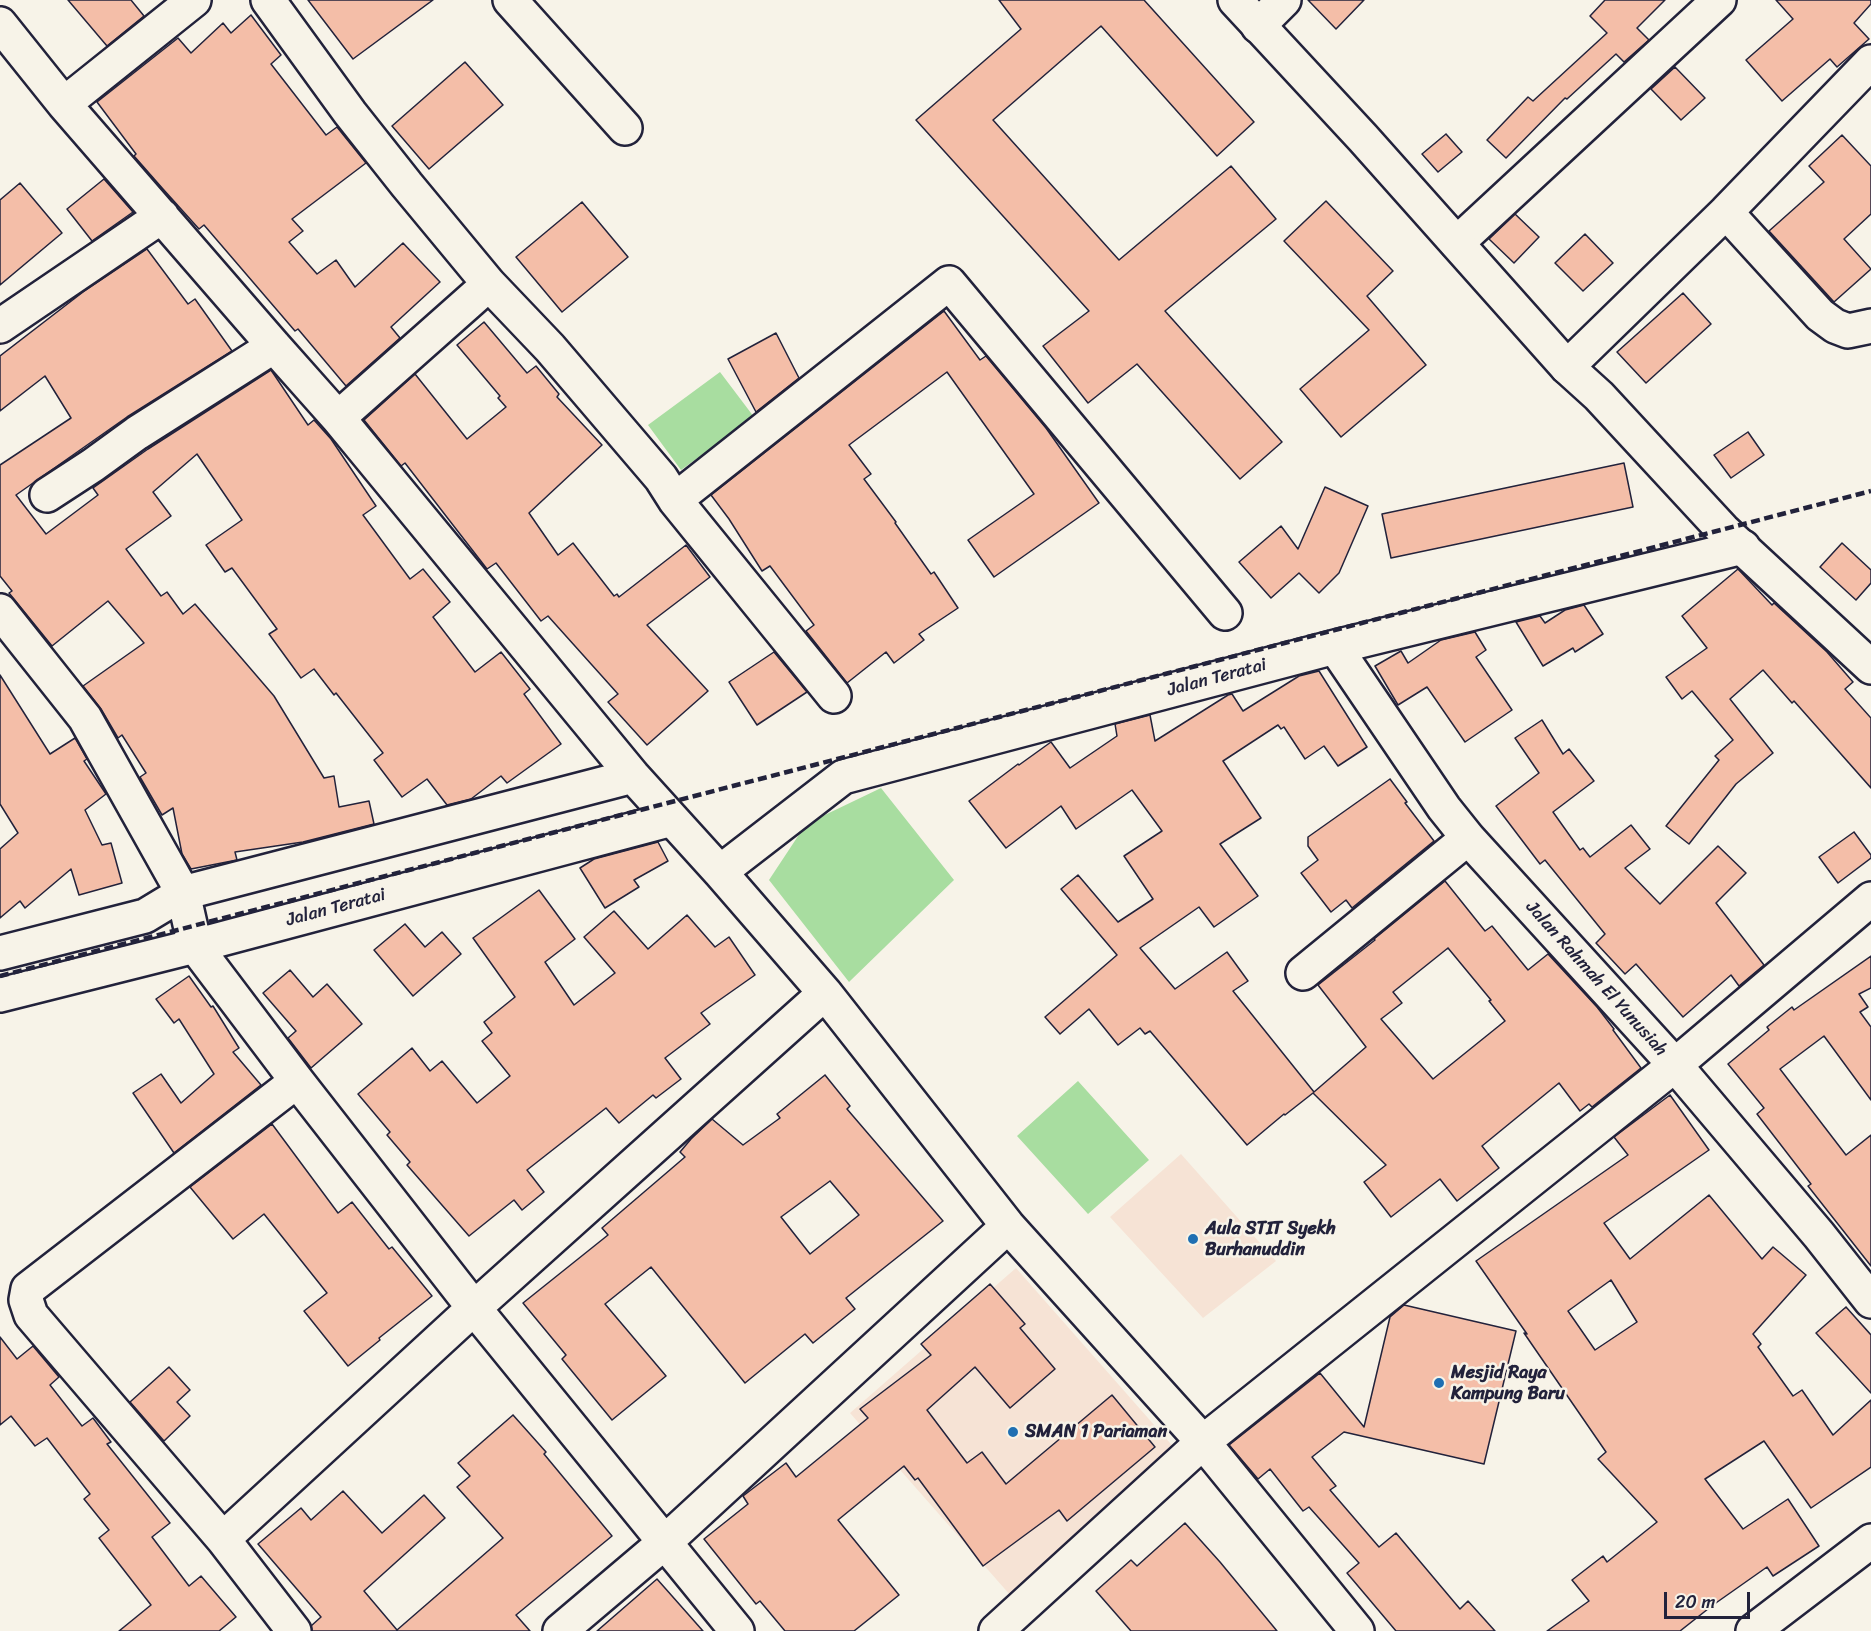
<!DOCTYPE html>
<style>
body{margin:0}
#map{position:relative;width:1871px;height:1631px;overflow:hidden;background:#f7f3e8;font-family:Sriracha,sans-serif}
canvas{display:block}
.scale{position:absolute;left:1664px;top:1592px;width:86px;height:27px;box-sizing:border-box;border:3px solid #22223b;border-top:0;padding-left:8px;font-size:18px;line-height:21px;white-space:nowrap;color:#22223b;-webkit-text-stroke:4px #f7f3e8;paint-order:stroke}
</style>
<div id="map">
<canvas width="1871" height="1631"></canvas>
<div class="scale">20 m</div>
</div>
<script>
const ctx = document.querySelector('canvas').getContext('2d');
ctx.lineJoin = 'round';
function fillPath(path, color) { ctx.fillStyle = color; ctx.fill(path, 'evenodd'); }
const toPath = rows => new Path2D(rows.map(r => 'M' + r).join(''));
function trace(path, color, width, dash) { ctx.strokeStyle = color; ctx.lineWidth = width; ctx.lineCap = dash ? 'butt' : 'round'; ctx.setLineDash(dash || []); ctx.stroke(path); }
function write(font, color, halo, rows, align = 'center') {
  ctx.font = font + ' Sriracha,sans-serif'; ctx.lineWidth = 5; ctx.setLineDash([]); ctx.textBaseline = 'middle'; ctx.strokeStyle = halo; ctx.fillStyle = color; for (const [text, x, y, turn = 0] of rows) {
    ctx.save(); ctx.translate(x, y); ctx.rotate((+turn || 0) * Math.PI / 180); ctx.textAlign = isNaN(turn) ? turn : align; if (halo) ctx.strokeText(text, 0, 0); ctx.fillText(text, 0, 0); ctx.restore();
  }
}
fillPath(toPath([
 [1181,1154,1276,1261,1203,1318,1110,1217],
 [1016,1268,1177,1451,1011,1596,850,1413]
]), '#f6e3d5');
fillPath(toPath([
 [720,372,754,417,681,470,648,425],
 [881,788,954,880,849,982,769,880,806,824],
 [1078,1081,1149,1160,1088,1214,1017,1136]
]), '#a8dda0');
const building = toPath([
 [68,0,131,0,144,16,107,46,68,0],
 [308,0,433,0,353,59,308,0],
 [999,0,1144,0,1254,122,1217,156,1101,26,993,120,1119,260,1231,166,1276,219,1165,311,1282,442,1240,479,1137,364,1088,403,1043,346,1089,311,916,120,1021,29,999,0],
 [1308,0,1364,0,1336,29,1308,0],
 [1605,0,1665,0,1637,28,1649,40,1624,62,1616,54,1567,99,1565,98,1506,158,1487,140,1528,97,1533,101,1607,33,1590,16,1605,0],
 [1776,0,1871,0,1871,4,1854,23,1869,39,1837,67,1830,59,1782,101,1746,60,1793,19,1776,0],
 [251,15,281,55,271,64,326,135,337,127,366,163,292,219,303,231,289,242,317,274,336,260,355,287,403,243,440,282,391,327,400,338,346,386,298,329,295,331,204,225,199,229,163,189,134,156,136,154,97,102,178,38,191,53,223,23,231,33,251,15],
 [465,62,503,105,429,169,392,126,465,62],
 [1675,67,1705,98,1681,120,1651,89,1675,67],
 [1446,134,1462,152,1438,172,1422,154,1446,134],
 [1842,135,1871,166,1871,214,1844,239,1871,269,1834,302,1769,231,1824,182,1809,166,1842,135],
 [104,179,133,212,92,241,67,209,104,179],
 [20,183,62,233,0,285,0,200,20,183],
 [1326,201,1393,271,1367,296,1426,365,1341,437,1300,389,1369,330,1284,241,1326,201],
 [582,202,628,257,562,312,516,257,582,202],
 [1515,214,1539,237,1514,263,1489,239,1515,214],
 [1585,234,1613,263,1583,291,1555,263,1585,234],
 [147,249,188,304,195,299,232,351,127,417,16,495,46,534,98,495,93,488,148,449,271,370,308,425,314,420,331,439,376,506,363,515,410,579,423,569,450,602,433,617,475,672,501,652,530,689,524,694,561,744,507,783,501,776,471,799,447,805,427,779,402,797,374,760,383,753,336,693,334,695,314,669,301,678,269,634,277,629,232,568,225,572,206,545,242,520,197,454,153,492,171,516,126,549,161,596,167,592,183,614,195,604,274,696,324,778,334,776,339,807,369,801,374,824,303,842,235,852,237,860,191,869,182,854,173,808,162,815,140,777,146,773,122,735,118,738,101,709,83,686,144,643,108,601,52,646,9,593,12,591,0,576,0,465,71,418,45,376,0,411,0,356,83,292,147,249],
 [1683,293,1711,324,1646,383,1617,352,1683,293],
 [944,311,980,360,986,356,1046,428,1099,503,994,577,968,540,1034,494,947,372,849,445,871,474,864,479,896,522,895,523,931,574,934,572,958,608,919,634,924,640,894,663,886,652,847,683,806,631,814,625,770,566,762,571,729,519,711,495,944,311],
 [484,322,527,373,536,366,559,394,557,397,602,445,529,513,558,555,573,543,614,596,617,594,619,597,686,545,710,577,647,625,708,691,647,745,608,702,618,694,548,616,541,621,496,563,487,569,405,463,401,466,364,420,415,374,467,439,506,407,498,398,500,396,457,345,484,322],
 [776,333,799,378,756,412,728,359,776,333],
 [1748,432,1764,455,1731,478,1714,455,1748,432],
 [1624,463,1633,507,1391,558,1382,514,1624,463],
 [1325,487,1368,506,1339,573,1319,593,1299,573,1271,598,1239,562,1281,526,1298,549,1325,487],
 [1842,543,1871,570,1871,583,1856,600,1820,567,1842,543],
 [1738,569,1772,605,1774,603,1827,652,1853,682,1845,689,1871,718,1871,788,1794,701,1792,703,1763,670,1730,699,1773,753,1736,784,1689,844,1666,826,1719,760,1715,756,1733,740,1692,691,1682,699,1666,677,1707,648,1682,616,1738,569],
 [1584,605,1603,634,1575,652,1573,648,1543,666,1516,622,1540,616,1545,623,1565,610,1584,605],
 [1475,632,1486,650,1476,657,1512,710,1465,742,1427,687,1398,705,1375,666,1401,651,1408,663,1441,640,1475,632],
 [774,652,807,692,757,725,729,682,774,652],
 [1319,671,1367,747,1338,766,1324,746,1305,759,1284,727,1281,729,1278,725,1223,761,1261,818,1220,844,1258,896,1214,927,1199,907,1140,948,1175,989,1227,952,1248,981,1233,991,1314,1092,1366,1047,1318,985,1375,940,1374,939,1445,881,1485,931,1492,926,1528,970,1548,954,1597,1007,1614,1029,1613,1030,1641,1068,1592,1107,1589,1104,1580,1111,1559,1083,1482,1146,1499,1168,1457,1201,1440,1179,1391,1217,1364,1182,1386,1165,1313,1093,1285,1115,1284,1114,1247,1145,1150,1031,1145,1034,1140,1028,1118,1045,1089,1009,1060,1034,1045,1017,1117,955,1061,889,1078,875,1118,922,1153,899,1124,856,1162,831,1132,790,1076,829,1061,806,1006,848,969,801,1018,764,1019,765,1051,742,1070,768,1117,736,1115,724,1150,715,1155,741,1228,695,1232,694,1243,711,1299,676,1319,671],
 [1448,948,1491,1000,1489,1001,1505,1021,1433,1079,1381,1019,1402,1003,1393,992,1448,948],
 [0,675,50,754,75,738,87,759,84,761,106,794,85,810,102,845,111,843,122,883,79,895,71,869,25,908,20,901,0,918,0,849,18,833,0,804,0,675],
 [1542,720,1563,754,1569,749,1594,781,1553,812,1580,850,1583,848,1590,857,1631,825,1650,849,1625,868,1660,904,1718,846,1746,873,1716,903,1764,965,1739,986,1731,975,1683,1017,1636,964,1625,974,1596,943,1605,934,1545,860,1540,864,1496,806,1539,773,1515,738,1542,720],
 [1390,779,1407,802,1405,803,1434,841,1352,908,1346,900,1331,912,1301,873,1318,860,1308,846,1308,837,1390,779],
 [1854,832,1871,855,1871,858,1838,883,1819,857,1854,832],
 [658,842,668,861,634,880,639,887,605,908,580,868,594,859,658,842],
 [539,890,575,939,545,962,574,1005,615,973,584,937,614,911,648,949,687,915,715,947,729,937,755,975,701,1013,710,1024,665,1058,681,1079,656,1098,653,1095,619,1123,606,1108,527,1170,544,1192,522,1210,514,1200,469,1236,407,1165,410,1162,387,1135,390,1132,358,1094,412,1048,430,1071,442,1061,477,1103,510,1076,482,1041,492,1033,484,1022,515,997,473,938,539,890],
 [405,924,425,947,442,932,461,954,413,996,374,950,405,924],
 [1871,956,1871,988,1859,994,1868,1007,1860,1012,1871,1027,1871,1100,1824,1036,1780,1069,1846,1155,1871,1135,1871,1266,1808,1186,1811,1184,1757,1114,1764,1108,1728,1064,1769,1030,1767,1027,1792,1007,1794,1010,1871,956],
 [290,970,313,997,327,984,362,1024,311,1068,288,1038,296,1031,263,993,290,970],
 [189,976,211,1007,213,1006,239,1048,233,1052,261,1085,174,1153,133,1093,161,1074,181,1103,214,1074,179,1019,174,1023,156,999,189,976],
 [825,1075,850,1106,847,1109,943,1221,846,1298,855,1309,813,1343,805,1334,745,1383,651,1267,605,1304,666,1376,612,1420,562,1359,566,1355,523,1303,608,1235,602,1228,685,1157,680,1152,691,1139,712,1119,743,1145,780,1118,777,1114,825,1075],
 [830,1181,859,1215,810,1254,781,1217,830,1181],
 [1670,1095,1709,1150,1604,1223,1630,1259,1709,1195,1762,1259,1773,1247,1806,1275,1753,1334,1761,1344,1758,1347,1793,1396,1802,1390,1833,1435,1871,1400,1871,1467,1811,1508,1764,1441,1705,1479,1743,1529,1788,1499,1819,1546,1773,1576,1767,1567,1713,1605,1680,1631,1547,1631,1589,1601,1572,1580,1603,1556,1607,1562,1657,1522,1598,1459,1606,1452,1524,1333,1527,1334,1476,1261,1628,1155,1614,1137,1670,1095],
 [1611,1280,1637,1322,1595,1350,1568,1311,1611,1280],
 [272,1124,338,1213,352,1202,389,1249,392,1247,432,1296,379,1338,380,1340,348,1366,304,1311,327,1293,264,1214,233,1239,190,1187,272,1124],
 [990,1284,1025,1324,1020,1328,1055,1369,1010,1408,975,1367,927,1410,967,1463,982,1452,1006,1484,1112,1395,1155,1447,1067,1521,1059,1510,983,1566,918,1478,915,1480,904,1466,838,1520,899,1595,854,1631,785,1631,760,1601,756,1604,704,1539,748,1504,743,1496,786,1463,796,1477,868,1418,860,1409,931,1355,921,1344,990,1284],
 [1404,1305,1516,1331,1484,1464,1344,1432,1312,1457,1336,1486,1330,1490,1379,1547,1396,1533,1460,1609,1468,1601,1495,1631,1396,1631,1347,1573,1359,1563,1309,1507,1303,1511,1270,1469,1258,1479,1229,1445,1320,1373,1364,1427,1390,1317,1404,1305],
 [1846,1307,1871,1335,1871,1393,1816,1333,1846,1307],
 [0,1337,17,1359,33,1346,59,1377,50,1385,82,1426,93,1418,111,1442,107,1444,170,1523,152,1537,189,1586,201,1576,236,1617,219,1631,119,1631,151,1605,99,1538,109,1530,84,1499,90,1494,47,1438,35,1446,11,1416,0,1425,0,1337],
 [169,1367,190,1390,177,1402,190,1416,164,1441,130,1402,169,1367],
 [513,1415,546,1452,544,1454,612,1536,516,1615,530,1631,312,1631,311,1626,321,1617,258,1544,301,1508,311,1520,343,1491,382,1533,424,1495,445,1518,364,1591,397,1630,503,1538,457,1487,470,1476,458,1463,513,1415],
 [1185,1523,1220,1562,1277,1631,1131,1631,1096,1591,1131,1560,1137,1566,1185,1523],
 [657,1579,703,1631,597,1631,657,1579]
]);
fillPath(building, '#f4bea8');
trace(building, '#22223b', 1.5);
const street = toPath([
 [268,0,350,113,407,185,489,284,550,348,661,478,675,500,834,696],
 [510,0,625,128],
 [0,24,64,104,274,346,338,418,633,776,720,872,825,993,1008,1226,1203,1442,1357,1631],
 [1258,26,1284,0],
 [64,104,194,0],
 [1726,212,1820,315,1835,326,1848,331,1871,326],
 [1457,243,1719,0],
 [0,326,162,216],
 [1567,367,1726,212,1871,62],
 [338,418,489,284],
 [47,495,93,465,137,433,274,346],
 [675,500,949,283,1225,613],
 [0,611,85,718,183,893,195,946,297,1081,474,1308,737,1631],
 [1335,647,1444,808,1468,838,1675,1065,1819,1235,1871,1301],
 [720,872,843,777,1335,647,1743,547],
 [0,953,145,916,183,893,633,776],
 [1303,973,1468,838],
 [0,995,195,946,672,819],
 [223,1539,474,1308,825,993],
 [294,1631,223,1539,31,1315,26,1300,28,1289,297,1081],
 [560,1631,665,1542,1008,1226],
 [996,1631,1203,1442,1675,1065,1871,899]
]);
const secondary = toPath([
 [1235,0,1363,138,1567,367,1599,396,1723,530,1871,667],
 [1753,1631,1871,1541]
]);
trace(street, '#22223b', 38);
trace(secondary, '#22223b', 38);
trace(street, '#f7f3e8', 33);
trace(secondary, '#f7f3e8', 33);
trace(toPath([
 [0,976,1871,491]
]), '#22223b', 4.5, [9, 4.5]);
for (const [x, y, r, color] of [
 [1193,1239,6,"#1f6fb2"],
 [1439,1383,6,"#1f6fb2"],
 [1013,1432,6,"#1f6fb2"]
]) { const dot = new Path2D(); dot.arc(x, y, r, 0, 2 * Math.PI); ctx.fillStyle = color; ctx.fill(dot); trace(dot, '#f7f3e8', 2); }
write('18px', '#22223b', '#f7f3e8', [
 ["Jalan Teratai",1217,678,-15],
 ["Jalan Teratai",336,908,-15],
 ["Jalan Rahmah El Yunusiah",1596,979,48]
]);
write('bold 18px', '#22223b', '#f7f3e8', [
 ["Aula STIT Syekh",1205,1229],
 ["Burhanuddin",1205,1250],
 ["Mesjid Raya",1451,1373],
 ["Kampung Baru",1451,1394],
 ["SMAN 1 Pariaman",1025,1432]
], 'left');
</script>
